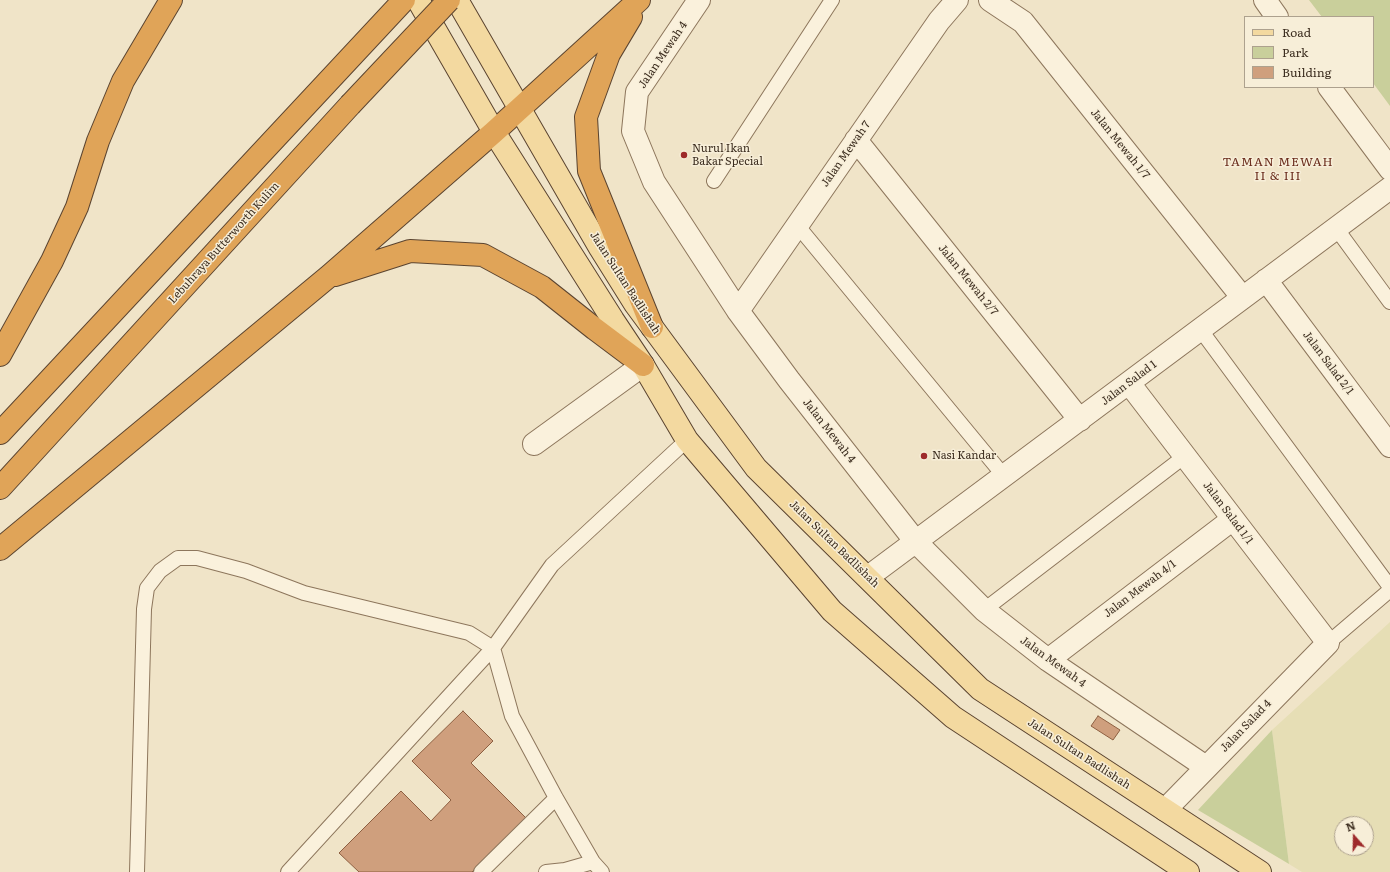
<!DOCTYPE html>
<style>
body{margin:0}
#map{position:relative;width:1390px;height:872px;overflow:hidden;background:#f0e4c8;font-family:Literata,serif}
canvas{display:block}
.legend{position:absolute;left:1244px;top:16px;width:130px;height:72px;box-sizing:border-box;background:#f7eed8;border:1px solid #ada18e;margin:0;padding:5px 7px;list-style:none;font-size:12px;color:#3d2e20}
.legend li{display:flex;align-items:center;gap:8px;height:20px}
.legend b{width:20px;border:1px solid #ada18e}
.north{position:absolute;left:1334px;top:816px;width:40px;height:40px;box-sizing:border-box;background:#f7eed8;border:1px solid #ada18e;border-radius:50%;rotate:340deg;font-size:11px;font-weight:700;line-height:16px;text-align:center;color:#3d2e20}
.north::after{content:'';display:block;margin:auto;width:14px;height:18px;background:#9e2a2b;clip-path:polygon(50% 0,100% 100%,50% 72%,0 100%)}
</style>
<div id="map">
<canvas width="1390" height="872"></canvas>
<ul class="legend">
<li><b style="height:5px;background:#f3d9a0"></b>Road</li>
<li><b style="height:11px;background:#c9cf9b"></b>Park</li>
<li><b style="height:11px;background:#cf9f7d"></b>Building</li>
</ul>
<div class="north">N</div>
</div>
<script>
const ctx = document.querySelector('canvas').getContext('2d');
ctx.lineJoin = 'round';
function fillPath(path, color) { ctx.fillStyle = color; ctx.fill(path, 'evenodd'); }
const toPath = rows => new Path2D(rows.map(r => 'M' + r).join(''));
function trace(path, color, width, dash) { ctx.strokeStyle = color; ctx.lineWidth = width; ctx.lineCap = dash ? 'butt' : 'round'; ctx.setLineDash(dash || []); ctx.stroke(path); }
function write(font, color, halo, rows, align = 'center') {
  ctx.font = font + ' Literata,serif'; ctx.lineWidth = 3; ctx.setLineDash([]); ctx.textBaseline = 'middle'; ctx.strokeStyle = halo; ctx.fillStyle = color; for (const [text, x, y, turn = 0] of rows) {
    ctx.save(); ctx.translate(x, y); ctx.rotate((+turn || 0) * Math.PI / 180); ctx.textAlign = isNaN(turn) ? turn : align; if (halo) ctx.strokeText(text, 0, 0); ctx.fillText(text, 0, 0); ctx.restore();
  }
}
fillPath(toPath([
 [1390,622,1390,872,1302,872,1289,864,1272,730],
 [1342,824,1366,824,1366,848,1342,848]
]), '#e6deb5');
fillPath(toPath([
 [1309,0,1390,0,1390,106,1373,83,1373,17,1322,17],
 [1272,730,1289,864,1198,810]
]), '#c9cf9b');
const building = toPath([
 [463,711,493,741,471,763,526,818,472,872,359,872,339,853,401,791,431,821,451,800,412,761,463,711],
 [1098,716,1120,730,1113,740,1091,726,1098,716]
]);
fillPath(building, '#cf9f7d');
trace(building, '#8d5f41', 1);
const service = toPath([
 [714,181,832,0],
 [797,225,1004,476],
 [1336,228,1390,302],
 [1200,329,1390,587],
 [984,610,1185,456],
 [1328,643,1390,590],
 [493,648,512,716,556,798,593,862,602,872],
 [137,872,144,609,147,588,160,571,178,558,197,558,246,571,304,593,469,633,493,648,552,565,687,440],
 [288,872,493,648],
 [481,872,556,798],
 [546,872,565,870,593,862]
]);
const minor = toPath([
 [699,0,637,92,633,131,654,182,738,311,789,380,916,542,984,610,1048,660,1206,767],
 [990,0,1023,22,1242,297],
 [1265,0,1277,17],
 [1329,87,1390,169],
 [856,140,1080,420],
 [1266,280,1390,446],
 [738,311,939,21,957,0],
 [1129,383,1328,643,1165,810],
 [534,444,643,365],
 [868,577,1390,188],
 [1048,660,1233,519]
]);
const primary = toPath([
 [418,0,494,132,613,320,643,365,687,440,832,611,953,717,1188,872],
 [457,0,600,248,635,304,756,468,980,689,1260,872]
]);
const motorway = toPath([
 [631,17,609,54,586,117,589,171,652,327],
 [335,275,410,251,483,255,542,287,595,329,643,365],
 [0,355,52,261,77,207,98,141,123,81,171,0],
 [0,433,404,0],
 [0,488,350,105],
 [0,549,328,277,494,132,639,0]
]);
trace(service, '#8d765c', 16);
trace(minor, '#8d765c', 24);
trace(primary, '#5b4430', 24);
trace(motorway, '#5b4430', 24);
trace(service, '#faf1dc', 14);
trace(minor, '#faf1dc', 22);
trace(primary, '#f3d9a0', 22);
trace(motorway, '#e0a458', 22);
const motorwayBridge = toPath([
 [350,105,449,0]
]);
trace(motorwayBridge, '#5b4430', 24, []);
trace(motorwayBridge, '#e0a458', 22);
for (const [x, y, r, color] of [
 [684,155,4,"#9e2a2b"],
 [924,456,4,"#9e2a2b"]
]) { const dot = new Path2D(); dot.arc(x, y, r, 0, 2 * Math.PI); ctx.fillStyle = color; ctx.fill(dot); trace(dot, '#f7eed8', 1.5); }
write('11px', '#3d2e20', '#f7eed8', [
 ["Jalan Mewah 4",663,55,-56],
 ["Jalan Mewah 1/7",1120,144,51],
 ["Jalan Mewah 7",846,154,-55],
 ["Lebuhraya Butterworth Kulim",224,243,-48],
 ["Jalan Mewah 2/7",968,280,51],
 ["Jalan Sultan Badlishah",625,283,57],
 ["Jalan Salad 2/1",1328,363,53],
 ["Jalan Salad 1",1129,383,-37],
 ["Jalan Mewah 4",829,431,52],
 ["Jalan Salad 1/1",1228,513,53],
 ["Jalan Sultan Badlishah",834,544,44],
 ["Jalan Mewah 4/1",1140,589,-37],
 ["Jalan Mewah 4",1053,662,36],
 ["Jalan Salad 4",1246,726,-46],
 ["Jalan Sultan Badlishah",1079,754,33]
]);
write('11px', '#3d2e20', '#f7eed8', [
 ["Nurul Ikan",692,149],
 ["Bakar Special",692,162],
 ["Nasi Kandar",932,456]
], 'left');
ctx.letterSpacing = '1px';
write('12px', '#6b2e1e', '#f7eed8', [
 ["TAMAN MEWAH",1278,162],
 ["II & III",1278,176]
]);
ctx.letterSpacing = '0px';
</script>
